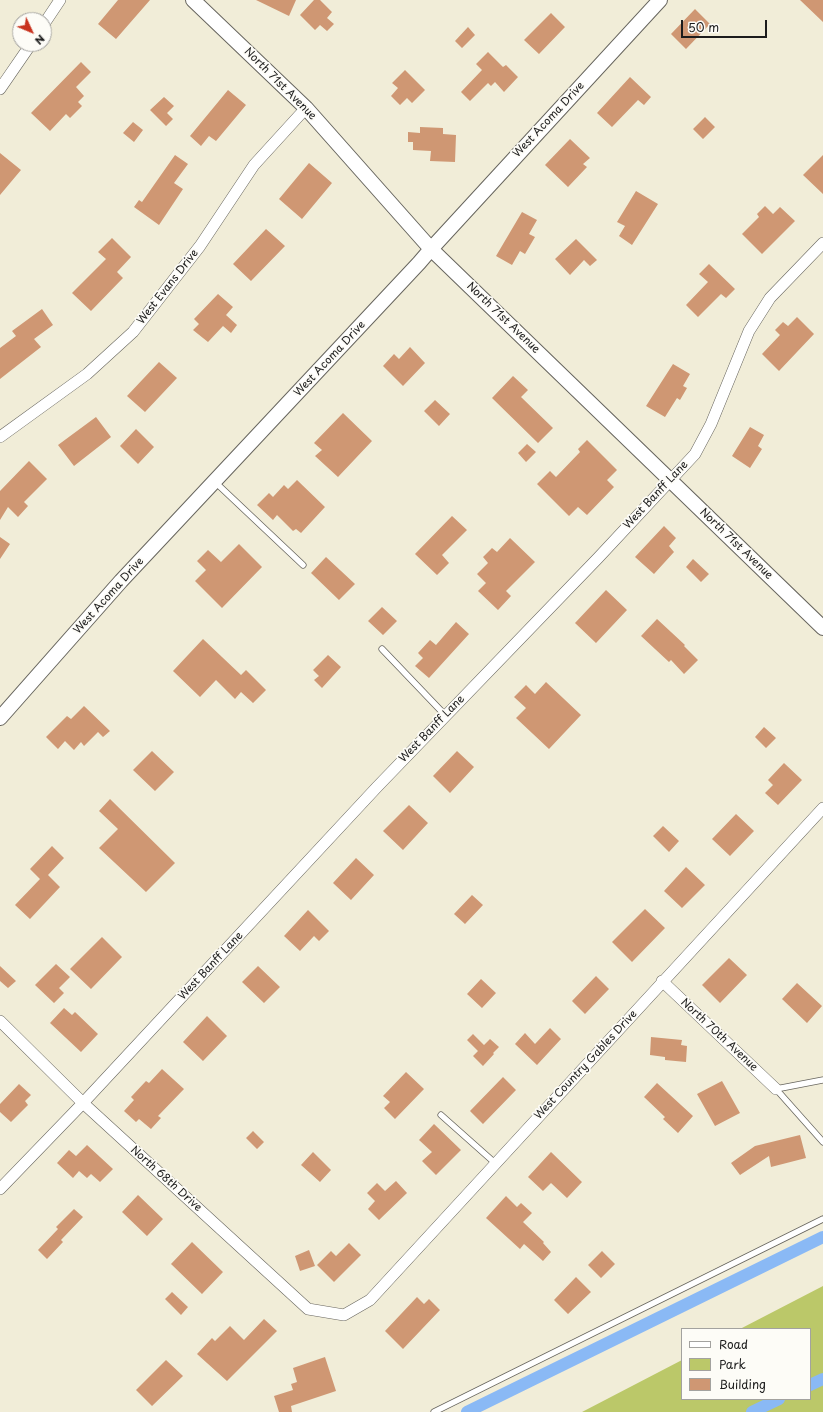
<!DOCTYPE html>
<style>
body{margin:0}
#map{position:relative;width:823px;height:1412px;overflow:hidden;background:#f1edd8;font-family:"Playpen Sans",sans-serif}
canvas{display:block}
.legend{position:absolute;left:681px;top:1328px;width:130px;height:72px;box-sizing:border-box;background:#fdfcf7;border:1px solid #a3a29f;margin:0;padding:5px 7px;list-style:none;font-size:12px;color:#1c1c1c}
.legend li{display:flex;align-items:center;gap:8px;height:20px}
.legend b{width:20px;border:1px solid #a3a29f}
.north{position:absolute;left:12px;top:12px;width:40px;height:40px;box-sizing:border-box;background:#fdfcf7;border:1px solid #a3a29f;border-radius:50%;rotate:134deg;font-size:11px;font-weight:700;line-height:16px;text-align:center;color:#1c1c1c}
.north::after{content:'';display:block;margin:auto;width:14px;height:18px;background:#c8321e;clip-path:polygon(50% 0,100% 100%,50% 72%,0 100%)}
.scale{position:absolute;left:681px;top:20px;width:86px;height:18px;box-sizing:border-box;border:2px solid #1c1c1c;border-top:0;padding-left:5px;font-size:12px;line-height:14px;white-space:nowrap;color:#1c1c1c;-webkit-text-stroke:3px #fdfcf7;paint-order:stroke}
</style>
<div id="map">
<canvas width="823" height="1412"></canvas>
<ul class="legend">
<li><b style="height:5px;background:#fff"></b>Road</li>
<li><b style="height:11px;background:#bbc869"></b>Park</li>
<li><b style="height:11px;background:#cf9773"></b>Building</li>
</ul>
<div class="north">N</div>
<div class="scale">50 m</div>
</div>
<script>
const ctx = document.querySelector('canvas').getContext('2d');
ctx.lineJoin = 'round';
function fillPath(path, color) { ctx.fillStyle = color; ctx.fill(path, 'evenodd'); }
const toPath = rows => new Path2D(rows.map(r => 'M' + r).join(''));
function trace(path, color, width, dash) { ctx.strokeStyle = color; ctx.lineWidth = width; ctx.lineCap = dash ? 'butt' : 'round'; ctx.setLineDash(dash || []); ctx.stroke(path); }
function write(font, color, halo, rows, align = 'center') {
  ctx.font = font + ' "Playpen Sans",sans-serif'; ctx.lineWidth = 3.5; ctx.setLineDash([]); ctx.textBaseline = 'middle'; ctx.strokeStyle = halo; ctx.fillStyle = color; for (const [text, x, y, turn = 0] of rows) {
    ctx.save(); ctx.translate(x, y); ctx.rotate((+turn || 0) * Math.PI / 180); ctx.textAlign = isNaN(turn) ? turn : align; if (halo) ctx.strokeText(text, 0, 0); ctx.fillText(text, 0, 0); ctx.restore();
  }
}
fillPath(toPath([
 [823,1286,823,1412,582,1412,682,1360,682,1399,810,1399,810,1329,740,1329]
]), '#bbc869');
trace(toPath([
 [810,1385,823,1379],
 [467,1412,823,1237],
 [752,1412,779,1399]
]), '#8ab9f5', 12);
fillPath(toPath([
 [118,0,150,0,116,39,98,24],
 [256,0,296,0,289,16],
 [314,0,320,0,332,12,327,18,334,24,327,31,320,25,315,30,300,15],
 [800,0,823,0,823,22],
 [695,9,710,24,686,49,671,34],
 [551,13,565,27,539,54,524,40],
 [468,27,475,35,462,48,455,41],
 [488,52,503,67,506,65,518,77,504,92,495,82,491,86,488,83,470,101,461,92,482,70,476,64],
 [81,62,91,72,76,87,84,96,78,102,82,106,70,118,66,114,50,131,31,113],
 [405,70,425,90,412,103,407,98,400,105,391,96,398,88,392,83],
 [630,77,651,97,644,105,638,100,612,127,597,113],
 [228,90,246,105,216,141,209,136,201,146,190,136],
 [164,97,174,106,167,113,173,119,166,126,150,110],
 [705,117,715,127,703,139,693,129],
 [133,122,143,130,134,142,123,133],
 [420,127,443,128,443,134,456,135,455,162,430,161,431,151,413,150,413,142,408,142,408,132,420,133],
 [570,139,590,158,583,164,587,167,568,187,545,165],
 [0,153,21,170,0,195],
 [175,155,188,164,174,183,183,189,159,225,134,207,139,200,142,202],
 [823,155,823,194,803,175],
 [309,163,332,183,302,219,279,199],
 [636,191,658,204,632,245,619,236,625,226,617,222],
 [765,206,773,214,780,207,795,221,762,254,742,234,759,217,757,214],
 [522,212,537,220,529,234,535,237,525,254,520,251,512,265,496,256],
 [266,229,285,246,251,281,233,264],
 [112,238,131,257,117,272,123,278,91,311,72,293,106,259,98,252],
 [576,239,597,260,590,266,584,260,570,275,555,259],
 [709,264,735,289,726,298,721,294,698,317,686,305,708,282,699,274],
 [218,294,233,307,226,315,237,325,231,333,223,326,208,342,193,330,199,324,194,319],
 [42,309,53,325,34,339,41,347,0,379,0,348,16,336,12,331],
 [797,317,814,334,779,371,762,354,780,335,775,330,783,322,788,326],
 [410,347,425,363,403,386,383,366,394,354,399,359],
 [159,362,177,378,145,412,127,396],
 [673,364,690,374,683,386,687,388,680,400,677,398,665,417,646,406],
 [513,376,528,390,521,397,553,428,538,443,492,398],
 [435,400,450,414,439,426,424,411],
 [343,413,372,441,338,477,315,456,322,450,314,443],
 [96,417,111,437,74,466,58,445],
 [750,427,764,435,758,446,762,449,750,468,732,456],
 [136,429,154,447,138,464,120,446],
 [587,440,617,470,607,480,614,487,587,515,578,507,569,516,537,484,550,471,556,477,580,452,578,449],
 [527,444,536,452,526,462,518,453],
 [29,461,47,479,24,502,28,506,18,517,8,507,0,520,0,491],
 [297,480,325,507,301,533,296,529,293,531,277,515,273,520,257,505,269,493,273,497,284,485,288,489],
 [452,516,467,530,442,555,449,563,437,575,415,554],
 [664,526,676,538,669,546,674,552,654,574,635,557],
 [0,537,10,544,0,559],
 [510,538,535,562,506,591,511,596,498,610,478,591,486,583,477,574,488,563,483,557,492,548,497,552],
 [239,544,262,567,222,608,195,581,206,570,197,561,208,550,221,562],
 [326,557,355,584,339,600,311,573],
 [693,559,709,574,701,582,686,567],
 [606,590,627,610,596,643,575,623],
 [382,607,397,621,383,635,368,621],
 [657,619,685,645,684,646,698,660,684,674,671,660,669,662,641,636],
 [456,622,469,634,429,678,415,666,423,658,418,653,430,640,436,645],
 [203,639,241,675,246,670,266,690,253,703,241,692,235,699,216,680,200,697,173,671],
 [328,655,341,667,322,688,314,680,319,676,313,670],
 [546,682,581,715,549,749,516,718,526,708,514,697,526,685,535,694],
 [84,706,110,731,103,737,98,732,84,746,81,742,74,750,65,741,58,749,46,737,67,716,71,719],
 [764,727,776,738,766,748,755,737],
 [152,751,174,772,155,791,133,770],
 [457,751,474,767,450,793,433,776],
 [784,763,802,780,778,805,765,793,773,785,768,780],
 [110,799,175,863,146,892,99,848,118,829,99,811],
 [409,805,428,823,403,850,383,831],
 [736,814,754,831,730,856,712,839],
 [663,826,679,841,669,852,653,836],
 [52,846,64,858,48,875,60,887,30,919,15,905,40,879,30,869],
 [356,858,374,875,351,900,333,883],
 [686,867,705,885,682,908,664,891],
 [472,895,483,905,465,924,454,914],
 [645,909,665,928,632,962,612,942],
 [308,910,329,931,319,941,314,936,300,951,284,936],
 [102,937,122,957,91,989,70,969],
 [729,958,747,975,720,1003,702,985],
 [56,964,70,977,59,988,64,993,54,1003,35,985],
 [0,966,16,981,8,988,0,981],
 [258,966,280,987,264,1003,242,982],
 [596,976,609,989,585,1014,572,1001],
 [481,979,496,993,482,1008,467,994],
 [797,983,822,1006,807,1023,782,999],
 [64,1008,72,1015,75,1012,98,1034,81,1052,50,1023],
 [207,1016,227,1036,203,1061,183,1042],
 [550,1028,561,1039,537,1065,515,1044,525,1033,535,1044],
 [473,1034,484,1045,490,1039,499,1047,493,1053,494,1054,483,1066,473,1056,478,1051,467,1040],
 [651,1037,682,1040,681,1045,687,1046,686,1062,665,1060,665,1057,650,1055],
 [162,1069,184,1089,158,1116,161,1118,151,1129,139,1119,136,1122,124,1111,134,1100,131,1097,146,1081,149,1083],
 [406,1072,424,1089,395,1119,384,1108,390,1102,383,1096],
 [503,1077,516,1090,483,1124,470,1111],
 [722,1081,740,1113,715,1126,697,1094],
 [657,1083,693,1116,678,1133,663,1119,665,1117,644,1097],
 [19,1084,31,1095,25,1101,28,1105,11,1122,0,1112,0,1104],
 [434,1124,461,1150,436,1175,422,1161,432,1152,419,1140],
 [253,1131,264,1142,257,1149,246,1138],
 [800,1135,806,1158,771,1167,769,1156,740,1175,731,1163,755,1146],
 [87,1145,113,1169,100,1182,91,1174,87,1178,79,1171,73,1178,57,1163,69,1150,76,1156],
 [313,1152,331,1170,320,1182,301,1165],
 [551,1152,582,1182,567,1198,551,1183,543,1191,528,1177],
 [396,1181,407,1193,379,1220,368,1209,375,1201,367,1193,377,1183,385,1191],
 [138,1195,163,1219,147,1236,122,1212],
 [506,1196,517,1207,521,1203,532,1213,523,1222,544,1242,543,1243,551,1252,543,1261,524,1244,520,1249,486,1218],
 [74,1209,83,1217,61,1240,63,1242,47,1259,38,1250,58,1229,56,1227],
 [192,1242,223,1272,202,1294,171,1264],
 [349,1243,361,1255,334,1282,317,1265,331,1251,336,1256],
 [309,1250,315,1266,300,1271,295,1256],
 [602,1251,615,1264,601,1278,588,1265],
 [576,1277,591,1292,568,1314,554,1300],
 [172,1292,188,1307,181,1315,165,1299],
 [417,1297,424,1304,429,1299,440,1310,403,1349,385,1331],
 [264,1319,277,1331,227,1381,197,1354,212,1338,215,1341,230,1326,244,1340],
 [325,1357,336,1391,291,1406,292,1412,279,1412,274,1396,293,1390,291,1384,297,1382,293,1368],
 [166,1360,183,1376,152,1406,136,1390]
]), '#cf9773');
const service = toPath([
 [214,481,303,565],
 [382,649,446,716],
 [776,1089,823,1142],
 [776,1089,823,1080],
 [441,1115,495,1163],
 [434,1412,823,1219]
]);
const minor = toPath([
 [44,24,60,0],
 [0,89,31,44],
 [0,437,87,374,133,332,200,246,254,165,306,108],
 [662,981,776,1089],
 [0,1021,83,1103,308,1309,344,1315,370,1300,823,808],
 [0,1189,83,1103,377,787,598,558,695,454,711,424,749,331,770,298,823,243]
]);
const tertiary = toPath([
 [193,0,306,108,431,249,823,628],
 [0,718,121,581,419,263,431,249,660,0]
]);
trace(service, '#67655e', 7);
trace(minor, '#67655e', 12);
trace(tertiary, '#67655e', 16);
trace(service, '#fff', 5.5);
trace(minor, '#fff', 11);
trace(tertiary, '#fff', 14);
write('11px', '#1c1c1c', '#fdfcf7', [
 ["North 71st Avenue",280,84,45],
 ["West Acoma Drive",549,120,-47],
 ["West Evans Drive",168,287,-52],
 ["North 71st Avenue",503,318,44],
 ["West Acoma Drive",330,359,-47],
 ["West Banff Lane",656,495,-47],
 ["North 71st Avenue",736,544,44],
 ["West Acoma Drive",109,596,-48],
 ["West Banff Lane",432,729,-46],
 ["West Banff Lane",211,966,-47],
 ["North 70th Avenue",719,1035,43],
 ["West Country Gables Drive",586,1065,-47],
 ["North 68th Drive",166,1179,42]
]);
</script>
